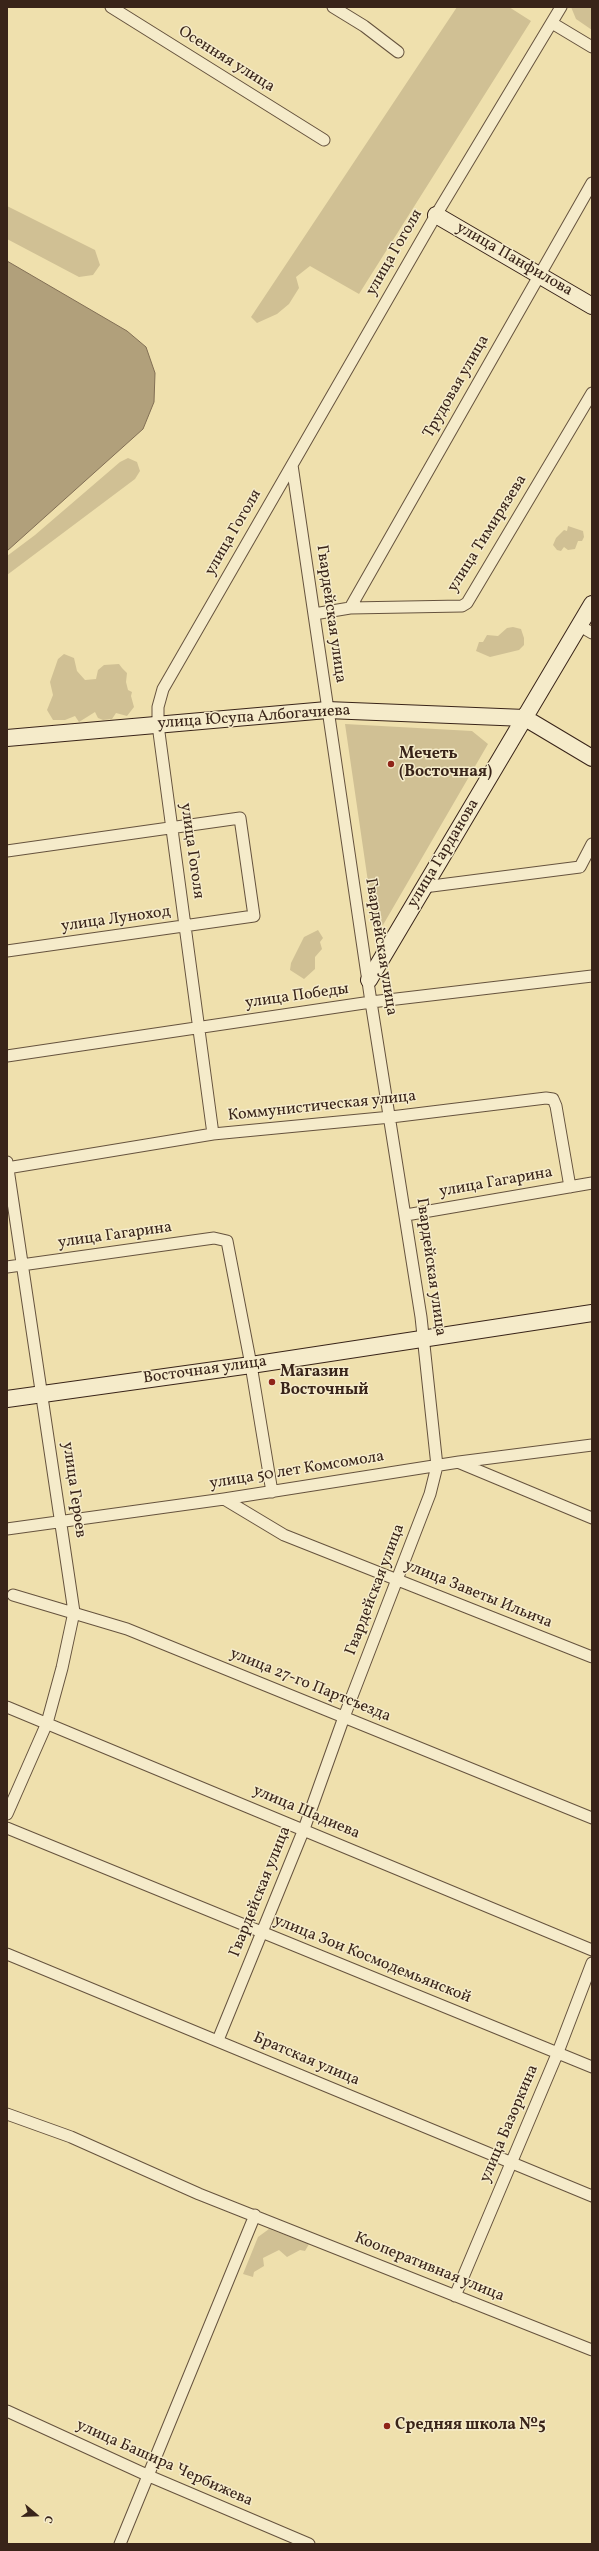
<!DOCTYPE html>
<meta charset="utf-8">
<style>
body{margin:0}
#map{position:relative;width:599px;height:2551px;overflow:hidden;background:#efe0ad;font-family:Vollkorn,serif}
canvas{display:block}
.frame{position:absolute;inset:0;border:8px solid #392419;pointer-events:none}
.north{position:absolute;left:16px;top:2495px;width:40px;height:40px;-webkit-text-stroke:3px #f5ebca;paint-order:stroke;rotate:109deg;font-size:11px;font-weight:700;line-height:16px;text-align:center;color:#392419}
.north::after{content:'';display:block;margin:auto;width:14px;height:18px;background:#392419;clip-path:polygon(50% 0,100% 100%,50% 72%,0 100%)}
</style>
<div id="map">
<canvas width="599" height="2551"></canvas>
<div class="frame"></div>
<div class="north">С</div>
</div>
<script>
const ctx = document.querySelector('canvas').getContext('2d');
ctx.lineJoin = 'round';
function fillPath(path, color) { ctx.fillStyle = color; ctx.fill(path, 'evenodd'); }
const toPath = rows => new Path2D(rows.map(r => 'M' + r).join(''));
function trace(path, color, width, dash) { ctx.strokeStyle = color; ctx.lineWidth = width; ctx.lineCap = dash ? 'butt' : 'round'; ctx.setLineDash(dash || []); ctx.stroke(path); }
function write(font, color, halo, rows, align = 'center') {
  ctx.font = font + ' Vollkorn,serif'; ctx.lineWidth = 3; ctx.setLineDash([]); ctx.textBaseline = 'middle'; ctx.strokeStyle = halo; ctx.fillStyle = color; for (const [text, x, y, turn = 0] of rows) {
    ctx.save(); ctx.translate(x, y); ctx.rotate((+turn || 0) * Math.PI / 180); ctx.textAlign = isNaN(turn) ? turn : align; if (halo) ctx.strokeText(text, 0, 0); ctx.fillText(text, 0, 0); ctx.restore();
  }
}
fillPath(toPath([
 [457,7,509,7,531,21,359,294,310,266,296,277,299,288,289,304,277,314,257,323,251,317],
 [571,7,592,7,592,30,576,19],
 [7,206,95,250,100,265,93,275,79,277,7,239],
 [128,458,137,462,140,471,135,479,7,575,7,556,35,535,120,462],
 [568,526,583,531,584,537,582,541,578,541,575,549,568,550,564,547,561,551,557,550,553,545,556,538,564,530,567,531],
 [513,627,521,629,524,638,524,645,519,650,490,657,476,651,479,642,483,642,487,635,498,636,507,628],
 [64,654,74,658,77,671,85,680,96,679,98,670,104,665,119,664,122,668,127,673,126,682,128,690,132,692,131,696,134,707,127,716,116,713,112,719,103,720,98,718,95,712,79,722,75,716,65,720,53,720,47,710,53,695,50,682,58,659],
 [345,724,472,731,488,744,383,925,374,923],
 [318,930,323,938,320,942,322,949,315,957,315,969,304,979,290,970,291,963,304,937],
 [269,2229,309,2244,305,2251,300,2250,287,2257,279,2250,263,2258,264,2266,254,2272,253,2277,243,2274,258,2237]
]), '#d0c094');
const water = toPath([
 [7,261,127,331,146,347,155,373,154,402,143,429,7,551,7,261]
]);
fillPath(water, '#b1a07b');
trace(water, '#816e54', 1);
const street = toPath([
 [111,7,324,140],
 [333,7,364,26,398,52],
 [552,23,592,47],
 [350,608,592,183],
 [314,614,350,608,462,606,467,603,592,393],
 [580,626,592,633],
 [7,851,240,818,254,916,7,951],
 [424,887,580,867,592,844],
 [7,1056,371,1002,592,976],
 [213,1134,158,725,158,707,163,689,436,215,561,7],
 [7,1162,74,1612,62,1668,47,1723,7,1814],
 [7,1168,213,1134,391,1117,546,1098,553,1099,556,1106,570,1187],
 [406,1215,592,1183],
 [7,1267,214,1238,227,1241,251,1365,272,1492],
 [460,1463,592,1518],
 [224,1499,284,1535,592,1657],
 [7,1529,224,1499,459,1462,592,1445],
 [13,1595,127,1629,592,1818],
 [7,1707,592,1950],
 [7,1828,592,2067],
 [7,1954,592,2196],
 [218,2040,304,1829,344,1717,430,1494,437,1466,421,1317,371,1002,292,465],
 [7,2114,71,2137,199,2194,592,2350],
 [455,2296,558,2052,592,1963],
 [7,2411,149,2476,309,2544],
 [120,2544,255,2215]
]);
const secondary = toPath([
 [436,215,592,306],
 [7,738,327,710,525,718,592,758],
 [369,980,592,604],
 [7,1399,251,1365,592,1313]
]);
trace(street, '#66533e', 13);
trace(secondary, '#392419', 18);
trace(street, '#f5ebca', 11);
trace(secondary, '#f5ebca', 16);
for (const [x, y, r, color] of [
 [391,764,4,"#8f2418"],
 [272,1382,4,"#8f2418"],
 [387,2426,4,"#8f2418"]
]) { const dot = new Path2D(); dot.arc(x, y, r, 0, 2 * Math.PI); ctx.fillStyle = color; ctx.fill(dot); trace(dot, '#f5ebca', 1.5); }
write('16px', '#392419', '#f5ebca', [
 ["Осенняя улица",226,60,32],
 ["улица Гоголя",395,253,-60],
 ["улица Панфилова",514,260,30],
 ["Трудовая улица",457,387,-60],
 ["улица Гоголя",234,533,-60],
 ["улица Тимирязева",488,534,-58],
 ["Гвардейская улица",330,614,82],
 ["улица Юсупа Албогачиева",254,718,-4],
 ["улица Гоголя",191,851,82],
 ["улица Гарданова",444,854,-59],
 ["улица Луноход",116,920,-8],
 ["Гвардейская улица",380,947,81],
 ["улица Победы",297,997,-8],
 ["Коммунистическая улица",322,1107,-6],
 ["улица Гагарина",496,1183,-10],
 ["улица Гагарина",115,1236,-8],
 ["Гвардейская улица",430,1267,82],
 ["Восточная улица",205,1371,-8],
 ["улица 50 лет Комсомола",297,1471,-9],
 ["улица Героев",73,1490,82],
 ["Гвардейская улица",376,1590,-69],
 ["улица Заветы Ильича",478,1595,22],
 ["улица 27-го Партсъезда",310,1686,22],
 ["улица Шадиева",306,1813,23],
 ["Гвардейская улица",261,1892,-68],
 ["улица Зои Космодемьянской",372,1960,22],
 ["Братская улица",306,2060,23],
 ["улица Базоркина",510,2124,-67],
 ["Кооперативная улица",429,2268,22],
 ["улица Башира Чербижева",164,2464,24]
]);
write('bold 16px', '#392419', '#f5ebca', [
 ["Мечеть",399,755],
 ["(Восточная)",399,773],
 ["Магазин",280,1373],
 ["Восточный",280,1391],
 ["Средняя школа №5",395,2426]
], 'left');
</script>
